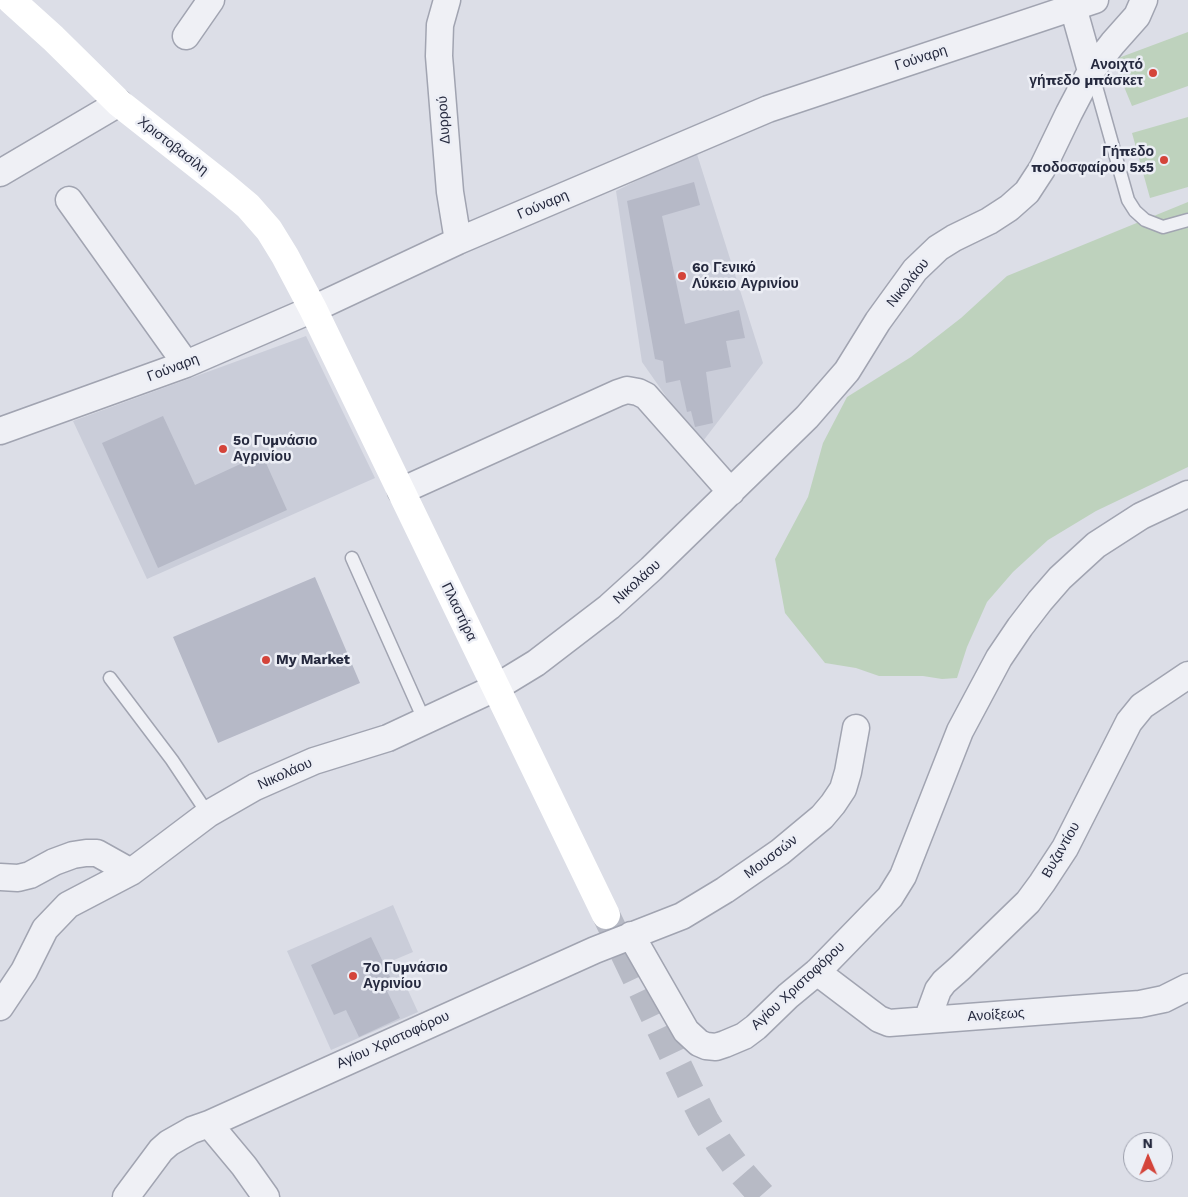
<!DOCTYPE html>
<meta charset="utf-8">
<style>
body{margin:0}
#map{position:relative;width:1188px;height:1197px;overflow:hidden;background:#dcdee7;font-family:"Work Sans",sans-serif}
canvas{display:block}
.north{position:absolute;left:1123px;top:1132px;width:50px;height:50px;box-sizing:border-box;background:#eceef5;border:1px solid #9c9fac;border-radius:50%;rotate:359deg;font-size:14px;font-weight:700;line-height:20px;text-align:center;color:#25293e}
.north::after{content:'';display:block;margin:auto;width:18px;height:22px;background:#d4443a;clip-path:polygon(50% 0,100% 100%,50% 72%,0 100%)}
</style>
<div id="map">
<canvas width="1188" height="1197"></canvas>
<div class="north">N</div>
</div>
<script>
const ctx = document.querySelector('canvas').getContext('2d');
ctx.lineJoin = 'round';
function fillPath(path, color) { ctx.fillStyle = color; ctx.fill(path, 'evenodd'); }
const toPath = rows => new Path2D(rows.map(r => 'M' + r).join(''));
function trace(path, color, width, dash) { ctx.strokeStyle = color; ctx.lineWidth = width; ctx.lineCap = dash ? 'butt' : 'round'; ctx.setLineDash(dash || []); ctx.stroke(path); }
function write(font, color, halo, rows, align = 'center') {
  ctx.font = font + ' "Work Sans",sans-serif'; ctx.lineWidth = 5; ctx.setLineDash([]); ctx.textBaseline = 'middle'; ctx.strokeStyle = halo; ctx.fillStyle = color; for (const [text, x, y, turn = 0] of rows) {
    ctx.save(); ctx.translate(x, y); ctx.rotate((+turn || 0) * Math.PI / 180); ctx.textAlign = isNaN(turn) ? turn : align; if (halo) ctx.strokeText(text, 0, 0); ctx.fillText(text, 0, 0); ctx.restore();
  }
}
fillPath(toPath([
 [696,151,763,363,700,445,642,362,616,191],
 [306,336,375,478,147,579,73,421],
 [393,905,413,952,394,960,418,1012,331,1050,287,951]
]), '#cacdd9');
fillPath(toPath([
 [1188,32,1188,86,1132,106,1113,60],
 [1188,117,1188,187,1150,198,1132,133],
 [1188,202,1188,467,1096,511,1048,540,1013,572,987,602,967,647,957,678,942,679,923,676,879,676,856,668,825,663,785,613,775,559,808,497,823,443,847,397,911,357,961,318,1007,276]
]), '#bed2bd');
fillPath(toPath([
 [694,182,700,205,662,216,685,324,739,310,745,338,726,341,731,367,706,372,713,423,695,427,691,411,687,412,680,380,666,383,663,361,655,359,627,201],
 [163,416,195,485,262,454,287,510,158,568,102,443],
 [315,577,360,683,218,743,173,637],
 [371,937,395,987,387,991,400,1018,359,1037,346,1010,334,1015,311,965]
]), '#b6b9c7');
trace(toPath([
 [606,915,691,1093,705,1120,719,1143,735,1165,763,1197]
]), '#b7bac5', 28, [28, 14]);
const service = toPath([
 [1092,72,1128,200,1135,211,1145,220,1163,227,1188,220],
 [352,558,425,722],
 [110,678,172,760,208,814]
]);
const minor = toPath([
 [447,0,440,25,439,56,450,192,458,241],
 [1073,7,1091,71],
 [186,36,211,0],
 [0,173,119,103],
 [69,200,186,364],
 [0,431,186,364,313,309,458,241,768,109,1095,0],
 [401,491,618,393,627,390,638,392,646,396,731,492],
 [0,877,18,878,30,875,54,862,73,855,86,853,97,853,131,872],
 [631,935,686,1031,699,1043,706,1046,716,1047,725,1044,744,1036,756,1027,788,996,817,972,890,897,903,876,960,731,999,658,1020,627,1040,601,1060,578,1096,545,1141,516,1188,494],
 [817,972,879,1019,889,1023,1140,1004,1164,999,1188,987],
 [0,1007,24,971,45,929,68,905,131,872,208,814,255,787,314,761,388,738,495,688,536,663,609,607,651,569,807,417,847,371,878,321,915,270,938,248,954,238,989,221,1009,208,1027,192,1042,169,1069,113,1091,71,1113,43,1137,16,1144,0],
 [927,1020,938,990,944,982,960,968,1028,902,1042,883,1065,848,1129,722,1142,706,1188,675],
 [209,1124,244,1166,266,1197],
 [126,1197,161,1150,169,1143,192,1130,209,1124,595,950,682,916,725,890,780,852,822,817,833,804,843,789,848,772,856,728]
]);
trace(service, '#a1a4b1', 15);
trace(minor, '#a1a4b1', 29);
trace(service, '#eff0f5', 12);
trace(minor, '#eff0f5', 26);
trace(toPath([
 [11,0,53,38,119,103,223,185,248,206,269,230,285,256,313,309,606,915]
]), '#fff', 28);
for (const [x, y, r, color] of [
 [1153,73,5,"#d4443a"],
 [1164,160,5,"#d4443a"],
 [682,276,5,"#d4443a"],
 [223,449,5,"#d4443a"],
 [266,660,5,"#d4443a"],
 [353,976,5,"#d4443a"]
]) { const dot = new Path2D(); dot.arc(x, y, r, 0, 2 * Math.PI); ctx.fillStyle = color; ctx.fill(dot); trace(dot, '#eceef5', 2); }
write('14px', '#25293e', '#eceef5', [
 ["Γούναρη",921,58,-18],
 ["Δυρρού",444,120,-94],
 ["Χριστοβασίλη",173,146,38],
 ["Γούναρη",543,205,-23],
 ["Νικολάου",908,283,-51],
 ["Γούναρη",173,368,-21],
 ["Νικολάου",637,582,-42],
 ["Πλαστήρα",459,612,64],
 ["Νικολάου",285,774,-24],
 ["Βυζαντίου",1061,850,-60],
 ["Μουσσών",771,857,-37],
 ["Αγίου Χριστοφόρου",798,986,-43],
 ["Ανοίξεως",996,1015,-4],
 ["Αγίου Χριστοφόρου",393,1040,-24]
]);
write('bold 14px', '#25293e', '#eceef5', [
 ["Ανοιχτό",1143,65,"right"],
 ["γήπεδο μπάσκετ",1143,81,"right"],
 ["Γήπεδο",1154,152,"right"],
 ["ποδοσφαίρου 5x5",1154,168,"right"],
 ["6ο Γενικό",692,268],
 ["Λύκειο Αγρινίου",692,284],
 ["5ο Γυμνάσιο",233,441],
 ["Αγρινίου",233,457],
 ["My Market",276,660],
 ["7ο Γυμνάσιο",363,968],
 ["Αγρινίου",363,984]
], 'left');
</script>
